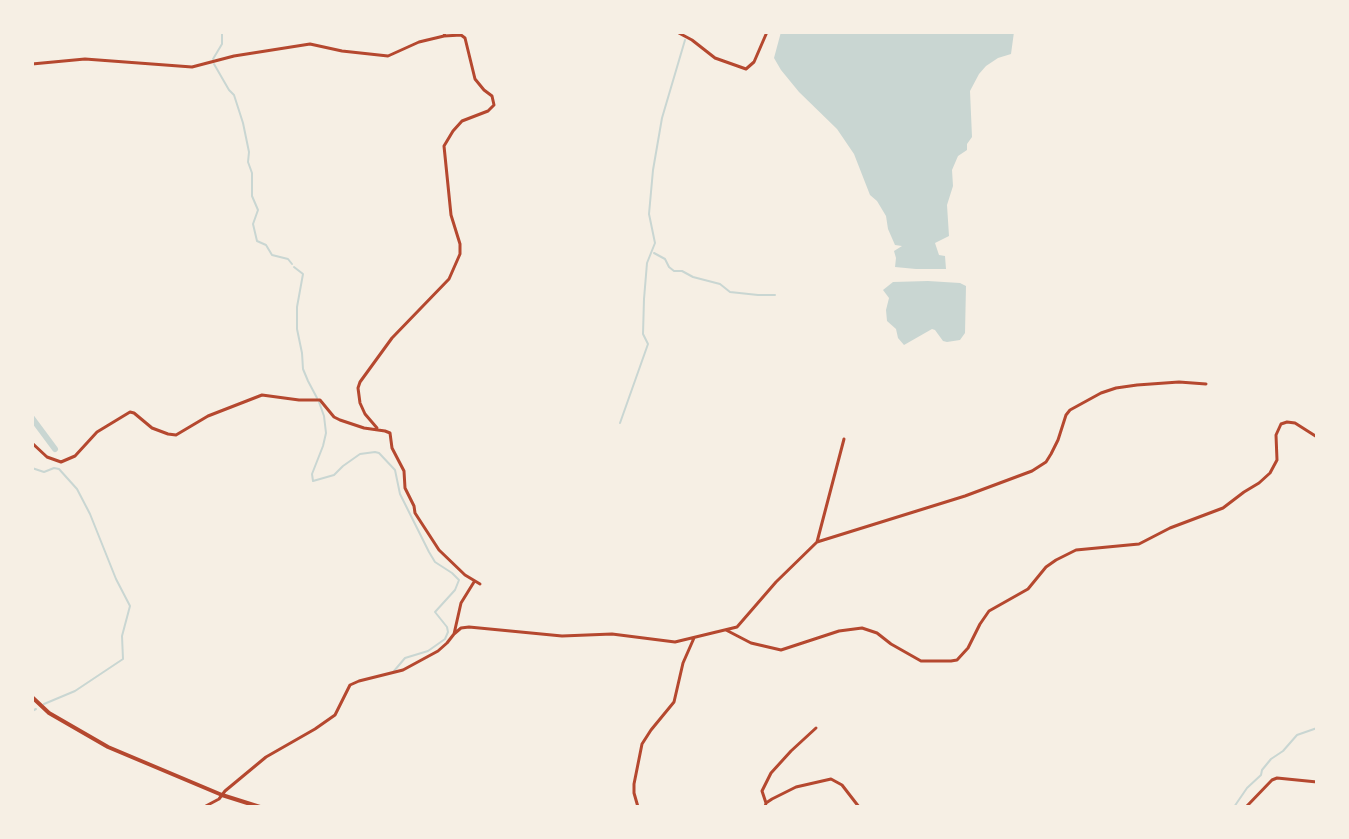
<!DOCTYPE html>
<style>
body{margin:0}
#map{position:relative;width:1349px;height:839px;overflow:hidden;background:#f6efe4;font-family:"Space Grotesk",sans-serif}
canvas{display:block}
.frame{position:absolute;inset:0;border:34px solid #f6efe4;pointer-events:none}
</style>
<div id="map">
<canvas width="1349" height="839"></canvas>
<div class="frame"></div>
</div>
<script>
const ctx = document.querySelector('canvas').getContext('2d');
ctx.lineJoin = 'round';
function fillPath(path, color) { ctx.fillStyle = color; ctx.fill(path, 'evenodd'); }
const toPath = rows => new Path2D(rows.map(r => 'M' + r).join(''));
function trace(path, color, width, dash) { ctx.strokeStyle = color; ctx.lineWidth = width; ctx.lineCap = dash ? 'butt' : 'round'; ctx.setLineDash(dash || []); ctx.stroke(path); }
fillPath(toPath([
 [781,32,1014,32,1011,54,998,58,986,66,979,74,970,91,972,137,967,144,967,150,958,156,952,170,953,186,947,205,949,236,935,243,939,255,945,256,946,269,916,269,895,267,896,258,894,251,902,246,895,245,888,229,886,216,877,201,870,195,854,154,837,129,799,92,781,70,774,58],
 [928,281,960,283,966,286,965,333,960,340,947,342,943,341,935,330,932,329,904,345,898,338,896,329,887,321,886,310,889,298,883,290,893,282]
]), '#c9d6d2');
trace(toPath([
 [213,59,222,44,222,32],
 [214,64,229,90,234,95,243,123,249,152,248,162,252,173,252,196,258,210,253,224,257,241,266,245,272,255,288,259,292,264],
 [654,253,665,259,669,267,674,271,682,271,693,277,720,284,730,292,758,295,775,295],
 [294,267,303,274,297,307,297,329,302,353,303,369,308,381,317,398],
 [319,402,324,416,326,433,323,446,312,474,313,481,334,475,343,466,360,454,375,452,379,453,395,470,400,494,429,552,435,562,452,573,459,580,455,590,435,612,447,627,448,632,445,639,428,651,405,658,394,671],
 [620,423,648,344,643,334,644,299,647,263,655,243,649,214,653,170,662,118,685,40],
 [32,468,44,472,54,468,59,469,77,489,90,514,116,579,130,606,122,636,123,659,75,691,44,704],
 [32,711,36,709],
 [1234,807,1247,788,1261,775,1262,770,1271,759,1283,751,1297,735,1317,728]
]), '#c9d6d2', 2);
trace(toPath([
 [32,418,55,449]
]), '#c9d6d2', 6);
trace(toPath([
 [677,32,692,40,715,58,746,69,754,62,767,32],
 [32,64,85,59,192,67,234,56,310,44,342,51,388,56,419,42,444,36,445,32],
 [377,428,365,414,360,403,358,388,360,382,392,338,449,279,460,254,460,244,451,215,444,146,453,131,462,121,488,111,494,105,492,96,484,90,475,79,465,38,461,35,444,36],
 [32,443,47,457,61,462,75,456,97,432,130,412,134,413,152,428,168,434,176,435,208,416,262,395,299,400,320,400,334,417,340,420,364,428,385,431,390,433,392,448,404,471,405,488,414,506,415,513,439,550,465,575,480,584],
 [817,542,965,496,1032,471,1046,462,1051,454,1058,440,1066,415,1070,410,1101,393,1116,388,1137,385,1179,382,1206,384],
 [726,630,751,643,781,650,839,631,862,628,877,633,891,644,921,661,951,661,957,660,968,648,980,624,989,611,1028,589,1046,567,1056,560,1076,550,1139,544,1170,528,1223,508,1244,492,1259,483,1270,473,1277,460,1276,435,1281,424,1287,422,1295,423,1317,437],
 [454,634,461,628,469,627,562,636,612,634,675,642,737,627,776,582,817,542,844,439],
 [766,803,762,791,771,773,791,751,816,728],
 [204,807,219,799,225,791,266,757,315,729,335,715,350,685,359,681,403,670,438,651,447,643,454,634,461,603,474,582],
 [638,807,634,793,634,784,642,744,651,730,674,702,683,663,694,638],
 [765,807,766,803,772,799,796,787,831,779,842,785,859,807],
 [1246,807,1272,780,1277,778,1317,782]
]), '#b5482f', 3);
trace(toPath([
 [32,697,49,713,108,747,222,795,260,807]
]), '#b5482f', 4);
</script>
